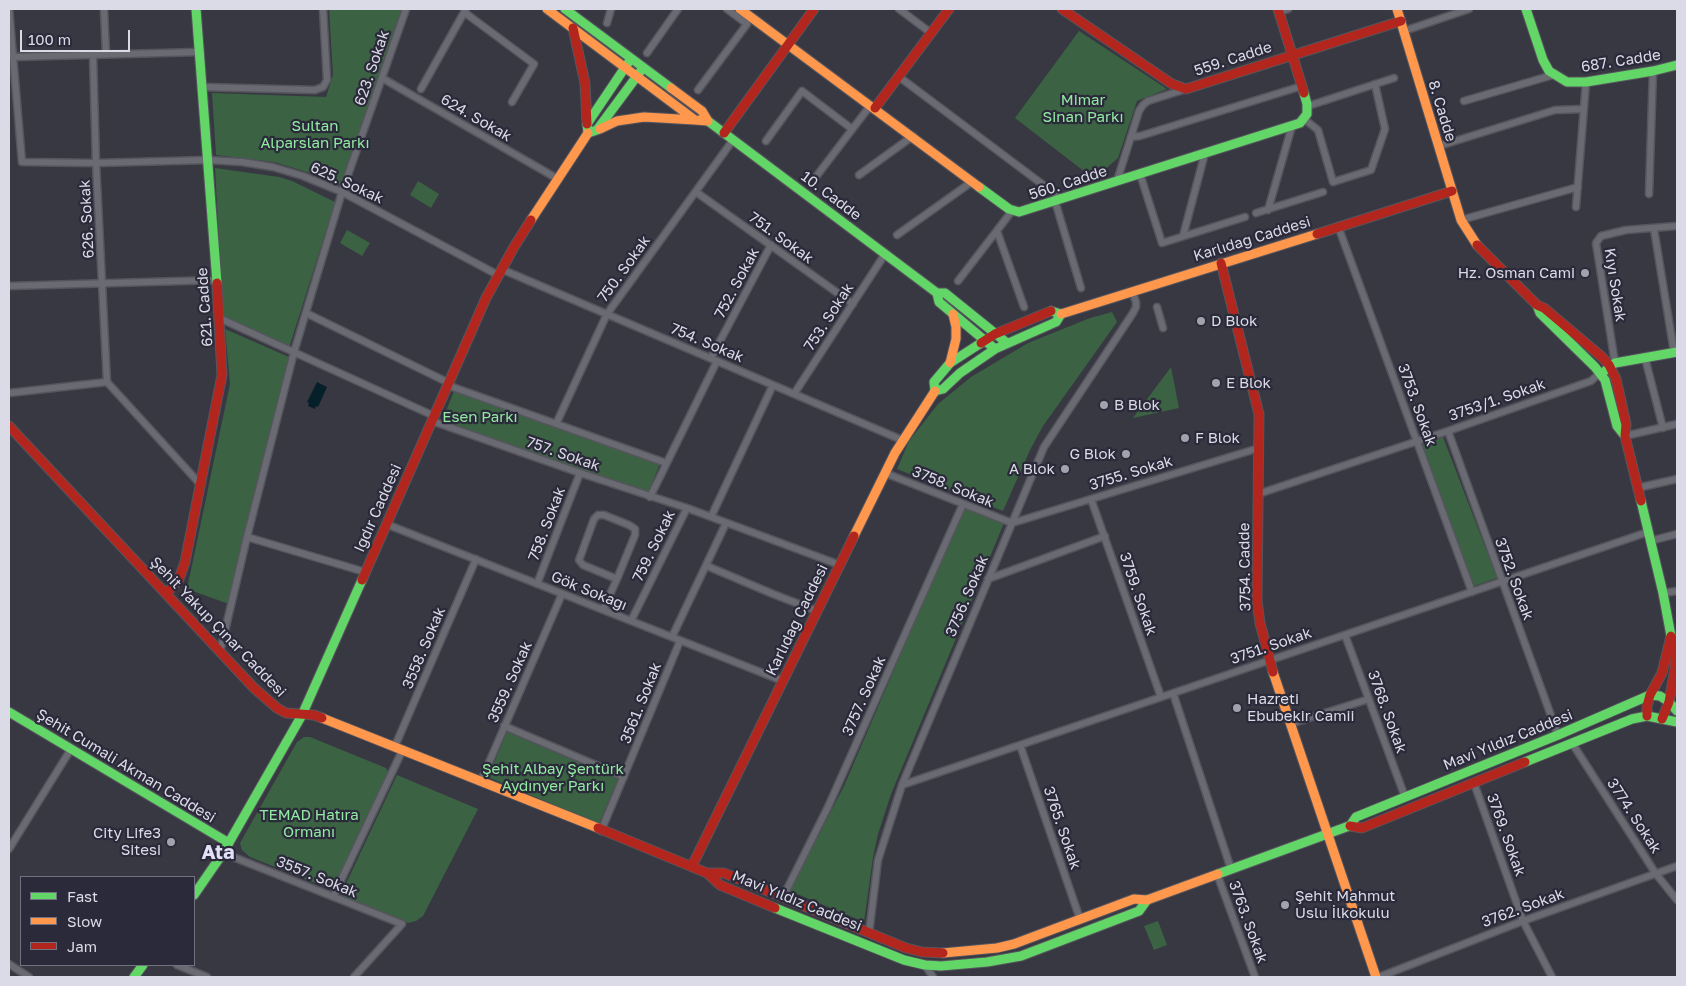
<!DOCTYPE html>
<meta charset="utf-8">
<style>
body{margin:0}
#map{position:relative;width:1686px;height:986px;overflow:hidden;background:#383842;font-family:"Golos Text",sans-serif}
canvas{display:block}
.frame{position:absolute;inset:0;border:10px solid #dbdbe7;pointer-events:none}
.legend{position:absolute;left:20px;top:876px;width:175px;height:90px;box-sizing:border-box;background:#2b2a3b;border:1px solid #717180;margin:0;padding:6px 9px;list-style:none;font-size:15px;color:#dbdbe7}
.legend li{display:flex;align-items:center;gap:10px;height:25px}
.legend b{width:25px;border:1px solid #717180}
.scale{position:absolute;left:20px;top:30px;width:110px;height:22px;box-sizing:border-box;border:2px solid #dbdbe7;border-top:0;padding-left:6px;font-size:15px;line-height:18px;white-space:nowrap;color:#dbdbe7;-webkit-text-stroke:4px #2b2a3b;paint-order:stroke}
</style>
<div id="map">
<canvas width="1686" height="986"></canvas>
<div class="frame"></div>
<ul class="legend">
<li><b style="height:6px;background:#63d668"></b>Fast</li>
<li><b style="height:6px;background:#ff974d"></b>Slow</li>
<li><b style="height:6px;background:#b3261e"></b>Jam</li>
</ul>
<div class="scale">100 m</div>
</div>
<script>
const ctx = document.querySelector('canvas').getContext('2d');
ctx.lineJoin = 'round';
function fillPath(path, color) { ctx.fillStyle = color; ctx.fill(path, 'evenodd'); }
const toPath = rows => new Path2D(rows.map(r => 'M' + r).join(''));
function trace(path, color, width, dash) { ctx.strokeStyle = color; ctx.lineWidth = width; ctx.lineCap = dash ? 'butt' : 'round'; ctx.setLineDash(dash || []); ctx.stroke(path); }
function write(font, color, halo, rows, align = 'center') {
  ctx.font = font + ' "Golos Text",sans-serif'; ctx.lineWidth = 4.5; ctx.setLineDash([]); ctx.textBaseline = 'middle'; ctx.strokeStyle = halo; ctx.fillStyle = color; for (const [text, x, y, turn = 0] of rows) {
    ctx.save(); ctx.translate(x, y); ctx.rotate((+turn || 0) * Math.PI / 180); ctx.textAlign = isNaN(turn) ? turn : align; if (halo) ctx.strokeText(text, 0, 0); ctx.fillText(text, 0, 0); ctx.restore();
  }
}
fillPath(toPath([
 [329,9,402,9,341,185,310,173,274,162,216,155,212,93,326,97,333,75],
 [1079,31,1167,89,1137,101,1118,158,1094,179,1015,118],
 [215,168,279,177,292,181,335,202,289,348,223,317],
 [418,181,439,194,431,208,410,195],
 [347,230,370,243,362,256,340,243],
 [1112,312,1117,322,1043,426,1030,450,1003,511,897,469,909,441,938,404,971,377,1028,343,1090,318],
 [225,329,289,357,229,604,187,589,230,384],
 [1171,367,1179,408,1133,418],
 [454,391,660,464,649,490,645,493,442,421],
 [1443,437,1497,578,1474,586,1422,445],
 [964,507,1004,523,891,794,878,834,873,857,864,922,790,891,844,786],
 [507,732,618,779,599,824,488,777],
 [304,737,310,737,386,768,388,772,336,885,331,887,325,887,250,857,242,850,240,843,297,742],
 [397,775,478,809,423,916,416,921,408,923,344,897,343,894,343,890],
 [1158,921,1167,945,1154,950,1144,926]
]), '#3b6243');
fillPath(toPath([
 [317,382,327,387,318,407,316,406,315,409,308,406,309,403,307,402]
]), '#052029');
const street = toPath([
 [9,9,22,162,96,163,208,160,242,162,273,167,303,176,342,192,498,275],
 [104,9,106,54],
 [899,9,931,33],
 [464,12,534,64,512,102],
 [1279,12,1288,9],
 [607,23,611,9],
 [1404,31,1469,9],
 [647,53,678,9],
 [11,55,13,57,199,52],
 [93,55,96,163,107,382],
 [898,76,1062,199],
 [382,78,558,179],
 [202,87,315,90,323,87,327,80,323,9],
 [421,89,466,9],
 [698,90,747,24,727,9],
 [1464,101,1553,75],
 [1308,106,1394,78],
 [1304,119,1318,130,1333,182,1371,170,1385,129,1375,84],
 [1131,137,1140,136,1302,86],
 [766,141,802,91,852,129],
 [1439,146,1555,110,1584,109],
 [1140,174,1162,243,1245,217],
 [859,175,913,136],
 [815,178,870,106],
 [1117,181,1139,111,1143,105,1148,101,1186,89],
 [696,192,853,304],
 [1649,194,1653,71],
 [1055,201,1081,288],
 [1576,207,1586,82],
 [1268,210,1292,126],
 [1256,213,1323,192],
 [1461,220,1578,187],
 [1338,226,1472,592],
 [1654,229,1674,352],
 [997,231,1024,307],
 [897,235,973,181],
 [1183,236,1205,153],
 [501,269,902,440],
 [958,281,1012,211],
 [9,286,217,280],
 [1157,307,1163,328],
 [306,313,449,383],
 [219,318,434,416],
 [711,358,771,245],
 [1645,358,1663,428],
 [1615,363,1596,243,1601,236,1626,230,1677,226],
 [447,385,666,463],
 [9,393,107,382,201,485],
 [794,394,885,254],
 [432,421,580,473,687,508,840,565],
 [556,424,607,314,733,140],
 [1448,431,1558,735],
 [1625,436,1677,424],
 [885,473,1012,523,1259,448],
 [1637,488,1677,479],
 [1258,494,1448,431,1591,381,1600,373],
 [650,497,717,361],
 [1091,499,1161,697],
 [711,517,773,385],
 [386,524,783,681],
 [247,537,294,352,342,192,406,9],
 [1650,541,1677,534],
 [707,566,773,594,817,611],
 [988,579,1105,536],
 [537,584,580,473],
 [1663,593,1677,591],
 [603,610,617,579,635,535,635,529,629,525,604,515,598,515,594,519,579,560,583,565,617,579],
 [631,621,687,508],
 [1345,635,1405,797],
 [672,637,726,523],
 [220,652,247,537,365,572],
 [1173,693,1231,869],
 [1290,724,1369,699],
 [504,726,624,777],
 [1572,743,1656,874,1677,900],
 [1020,745,1080,919],
 [395,746,476,559],
 [481,781,562,594],
 [1474,783,1523,921,1552,977],
 [902,785,1648,532],
 [601,831,680,641],
 [9,849,71,749],
 [223,853,402,924,354,977],
 [1217,874,1255,977],
 [333,897,403,749],
 [783,897,828,807,963,504],
 [869,933,878,860,902,785,1044,447,1133,313,1136,307,1136,302,1132,291],
 [9,964,29,977],
 [177,965,207,977],
 [925,965,933,977],
 [1379,977,1523,921,1677,866]
]);
const fast = toPath([
 [196,9,217,283],
 [565,9,671,88],
 [1526,9,1543,60,1549,71,1567,82,1586,82,1653,71,1677,65],
 [628,63,587,124,588,133,597,130,640,72],
 [708,121,937,293],
 [979,187,1009,209,1019,212,1300,123,1307,114,1307,104,1304,93],
 [1537,305,1540,313,1595,367,1605,380,1617,426,1625,436],
 [981,343,950,363,934,382,935,391,943,389,960,373,995,349,1056,322,1061,314,1051,311],
 [995,349,939,302,937,293,945,293,1007,343],
 [1606,370,1615,363,1677,352],
 [1641,501,1663,593,1671,636],
 [9,712,229,843],
 [1525,762,1632,719,1647,716,1677,722],
 [1350,826,1356,817,1558,735,1650,695,1660,696,1669,702,1677,711],
 [1218,874,1349,826],
 [194,895,223,853,302,715,362,580],
 [775,908,904,960,925,965,941,966,987,962,1021,956,1139,911,1147,900],
 [134,977,143,965]
]);
const slow = toPath([
 [547,9,695,120,708,121,702,111,671,88],
 [740,9,979,187],
 [1397,9,1461,220,1477,245],
 [600,129,617,121,644,117,695,120],
 [531,220,588,133],
 [1061,314,1317,234],
 [950,363,956,339,956,327,953,314],
 [854,536,895,453,935,391],
 [1273,672,1376,977],
 [322,718,598,828],
 [943,953,997,948,1014,944,1134,899,1147,900,1218,874]
]);
const jam = toPath([
 [1062,9,1172,84,1186,89,1401,21],
 [1278,9,1304,93],
 [573,28,585,83,587,124],
 [875,108,949,9],
 [724,133,814,9],
 [1317,234,1452,191],
 [1477,245,1537,305,1544,308,1602,357,1609,365,1616,379,1626,424,1625,436,1641,501],
 [1221,263,1259,414,1257,601,1260,623,1273,672],
 [981,343,995,334,1051,311],
 [9,426,254,688,277,708,286,713,314,715,322,718],
 [362,580,486,298,514,247,531,220],
 [166,594,179,579,185,562,222,375,217,283],
 [1647,716,1647,706,1650,695,1662,673,1671,636,1675,645,1675,669,1669,702,1662,719],
 [1350,826,1362,828,1525,762],
 [598,828,707,873],
 [692,866,854,536],
 [775,908,720,885,707,873,724,873,906,948,922,952,943,953]
]);
trace(street, '#56555e', 9);
trace(fast, '#56555e', 11);
trace(slow, '#56555e', 11);
trace(jam, '#56555e', 11);
trace(street, '#6a6a72', 6);
trace(fast, '#63d668', 9);
trace(slow, '#ff974d', 9);
trace(jam, '#b3261e', 9);
for (const [x, y, r, color] of [
 [1585,273,5,"#a2a2ad"],
 [1201,321,5,"#a2a2ad"],
 [1216,383,5,"#a2a2ad"],
 [1104,405,5,"#a2a2ad"],
 [1185,438,5,"#a2a2ad"],
 [1126,454,5,"#a2a2ad"],
 [1065,469,5,"#a2a2ad"],
 [1237,708,5,"#a2a2ad"],
 [171,842,5,"#a2a2ad"],
 [1285,905,5,"#a2a2ad"]
]) { const dot = new Path2D(); dot.arc(x, y, r, 0, 2 * Math.PI); ctx.fillStyle = color; ctx.fill(dot); trace(dot, '#2b2a3b', 2); }
write('15px', '#dbdbe7', '#2b2a3b', [
 ["559. Cadde",1233,59,-18],
 ["687. Cadde",1621,61,-9],
 ["623. Sokak",372,68,-71],
 ["8. Cadde",1442,111,73],
 ["624. Sokak",476,118,30],
 ["625. Sokak",347,183,25],
 ["560. Cadde",1068,183,-18],
 ["10. Cadde",831,196,37],
 ["626. Sokak",87,219,-93],
 ["751. Sokak",781,238,36],
 ["Karlıdağ Caddesi",1252,239,-17],
 ["750. Sokak",624,269,-54],
 ["752. Sokak",737,283,-62],
 ["Kıyı Sokak",1615,285,81],
 ["621. Cadde",205,307,-94],
 ["753. Sokak",829,317,-57],
 ["754. Sokak",707,343,23],
 ["3753/1. Sokak",1497,400,-19],
 ["3753. Sokak",1417,405,70],
 ["757. Sokak",563,454,19],
 ["3755. Sokak",1131,473,-17],
 ["3758. Sokak",953,487,22],
 ["Iğdır Caddesi",378,508,-66],
 ["758. Sokak",547,524,-69],
 ["759. Sokak",654,546,-64],
 ["3754. Cadde",1245,567,-91],
 ["3752. Sokak",1514,579,70],
 ["Gök Sokağı",589,591,22],
 ["3759. Sokak",1138,594,71],
 ["3756. Sokak",967,596,-67],
 ["Karlıdağ Caddesi",797,620,-64],
 ["Şehit Yakup Çınar Caddesi",218,627,46],
 ["3751. Sokak",1271,646,-19],
 ["3558. Sokak",424,648,-67],
 ["3559. Sokak",510,682,-66],
 ["3757. Sokak",864,696,-66],
 ["3561. Sokak",641,703,-68],
 ["3768. Sokak",1387,712,70],
 ["Mavi Yıldız Caddesi",1508,740,-22],
 ["Şehit Cumali Akman Caddesi",126,766,31],
 ["3774. Sokak",1634,816,57],
 ["3765. Sokak",1062,828,71],
 ["3769. Sokak",1506,835,70],
 ["3557. Sokak",317,877,22],
 ["Mavi Yıldız Caddesi",797,901,22],
 ["3762. Sokak",1523,908,-20],
 ["3763. Sokak",1248,922,70]
]);
write('15px', '#92e9a1', '#2b2a3b', [
 ["Mimar",1083,100],
 ["Sinan Parkı",1083,117],
 ["Sultan",315,126],
 ["Alparslan Parkı",315,143],
 ["Esen Parkı",480,417],
 ["Şehit Albay Şentürk",553,769],
 ["Aydınyer Parkı",553,786],
 ["TEMAD Hatıra",309,815],
 ["Ormanı",309,832]
]);
write('15px', '#dbdbe7', '#2b2a3b', [
 ["Hz. Osman Cami",1575,273,"right"],
 ["D Blok",1211,321],
 ["E Blok",1226,383],
 ["B Blok",1114,405],
 ["F Blok",1195,438],
 ["G Blok",1116,454,"right"],
 ["A Blok",1055,469,"right"],
 ["Hazreti",1247,699],
 ["Ebubekir Camii",1247,716],
 ["City Life3",161,833,"right"],
 ["Sitesi",161,850,"right"],
 ["Şehit Mahmut",1295,896],
 ["Uslu İlkokulu",1295,913]
], 'left');
write('bold 20px', '#e1e0f7', '#2b2a3b', [
 ["Ata",218,853]
]);
</script>
